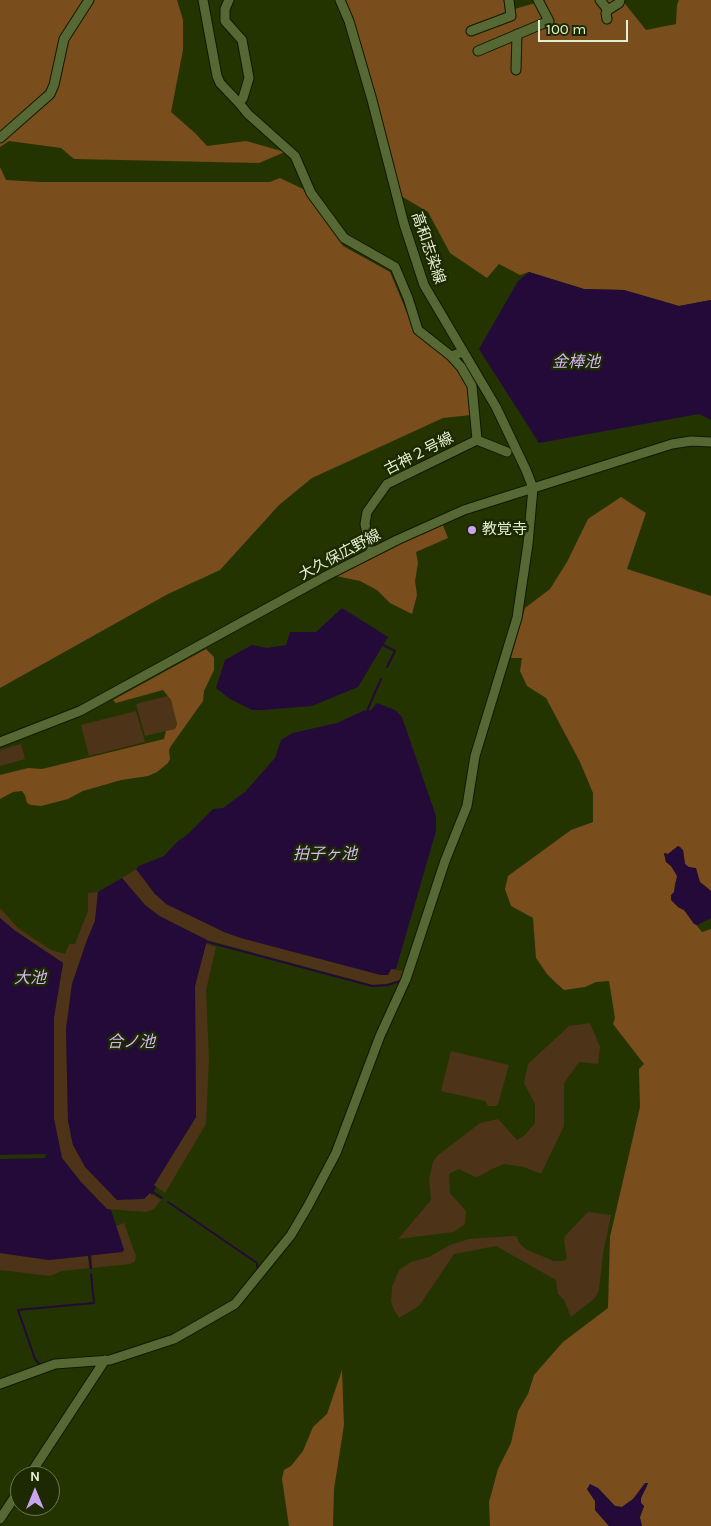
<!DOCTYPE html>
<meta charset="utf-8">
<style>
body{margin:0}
#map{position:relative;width:711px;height:1526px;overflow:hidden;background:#243400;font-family:Karla,sans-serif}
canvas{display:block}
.north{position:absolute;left:10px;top:1466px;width:50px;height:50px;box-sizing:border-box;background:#1c2901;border:1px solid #6c7855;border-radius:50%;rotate:0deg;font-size:14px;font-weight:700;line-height:20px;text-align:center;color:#e3efd2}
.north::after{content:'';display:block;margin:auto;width:18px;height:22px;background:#c8a5ee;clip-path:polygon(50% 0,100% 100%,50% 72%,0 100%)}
.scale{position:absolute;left:538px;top:20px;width:90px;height:22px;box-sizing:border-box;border:2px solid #e3efd2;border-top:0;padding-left:6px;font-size:15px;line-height:18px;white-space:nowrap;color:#e3efd2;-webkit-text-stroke:4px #1c2901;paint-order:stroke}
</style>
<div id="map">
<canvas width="711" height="1526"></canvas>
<div class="north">N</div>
<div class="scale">100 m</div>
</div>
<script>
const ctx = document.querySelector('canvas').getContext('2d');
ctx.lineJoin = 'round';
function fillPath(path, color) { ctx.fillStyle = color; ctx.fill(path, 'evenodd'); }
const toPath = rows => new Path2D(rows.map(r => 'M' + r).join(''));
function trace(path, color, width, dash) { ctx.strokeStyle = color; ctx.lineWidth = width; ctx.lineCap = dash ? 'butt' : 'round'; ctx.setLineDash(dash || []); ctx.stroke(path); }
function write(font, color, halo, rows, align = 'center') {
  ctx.font = font + ' Karla,"Noto Sans JP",sans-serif'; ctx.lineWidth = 5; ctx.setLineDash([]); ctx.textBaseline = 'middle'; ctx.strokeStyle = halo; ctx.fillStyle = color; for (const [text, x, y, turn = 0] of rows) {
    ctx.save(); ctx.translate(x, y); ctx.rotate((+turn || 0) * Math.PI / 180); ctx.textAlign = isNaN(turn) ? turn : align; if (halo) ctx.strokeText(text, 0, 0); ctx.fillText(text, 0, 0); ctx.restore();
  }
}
fillPath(toPath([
 [168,696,171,700,177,724,175,729,145,736,136,704],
 [136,711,145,742,89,756,81,725],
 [21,744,25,759,0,766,0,750],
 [136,869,155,894,224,932,241,938,381,975,391,969,403,971,400,980,387,984,373,985,207,940,160,916,145,905,122,878],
 [98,892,95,921,87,940,72,984,66,1029,68,1121,73,1145,161,1200,154,1209,146,1212,107,1209,81,1182,62,1158,54,1119,54,1017,63,963,14,930,0,918,0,909,1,909,18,928,51,950,65,954,69,944,75,944,88,911,88,893],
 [206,944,216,947,206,990,209,1058,206,1124,165,1193,154,1185,196,1117,195,986],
 [590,1023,600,1047,598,1064,579,1062,564,1083,564,1126,541,1174,524,1167,504,1164,492,1169,480,1176,475,1177,459,1169,449,1174,450,1193,466,1211,465,1224,454,1232,398,1239,431,1200,429,1179,433,1162,437,1156,480,1123,498,1119,517,1140,525,1135,535,1123,535,1104,524,1083,528,1064,569,1026],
 [451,1051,509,1065,498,1104,496,1106,488,1106,485,1101,441,1091],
 [588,1212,611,1215,603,1254,599,1290,595,1298,571,1317,564,1300,558,1294,556,1280,496,1246,454,1254,419,1306,399,1318,394,1310,391,1301,392,1287,399,1270,411,1262,429,1257,450,1245,469,1239,512,1236,516,1236,520,1244,527,1250,554,1261,564,1261,567,1258,564,1241,565,1236],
 [124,1223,136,1256,135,1261,130,1264,92,1268,92,1255,122,1252,124,1250,116,1226],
 [0,1253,49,1260,88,1256,89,1268,62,1271,50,1276,0,1270]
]), '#4d3318');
fillPath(toPath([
 [0,0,177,0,183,20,183,50,171,112,195,133,207,146,246,141,285,152,259,163,74,159,61,148,9,141,0,147],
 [346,0,503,0,511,10,546,0,622,0,646,30,676,24,677,5,679,0,711,0,711,300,679,306,624,290,584,289,529,272,520,275,499,264,487,278,450,253,428,212,401,196,355,26],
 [0,167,6,180,40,182,270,182,280,178,303,189,343,246,390,272,415,332,459,369,467,385,471,415,443,418,312,478,279,505,220,570,168,594,0,688],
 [621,497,646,513,627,569,711,596,711,891,700,882,685,864,683,850,678,846,668,854,664,853,666,862,671,866,678,876,675,883,674,892,678,907,684,910,702,932,711,929,711,1526,642,1526,640,1521,640,1517,644,1506,641,1503,641,1498,648,1484,633,1499,622,1507,615,1506,598,1488,587,1489,595,1501,595,1510,609,1526,490,1526,489,1502,498,1469,511,1443,518,1411,528,1394,534,1375,563,1342,608,1308,610,1237,640,1107,639,1069,644,1064,613,1024,615,1018,609,981,596,982,585,987,564,990,555,982,547,974,536,958,533,918,511,906,505,889,508,876,571,830,593,822,593,793,580,762,546,698,527,686,520,671,522,658,511,658,525,608,550,589,567,562,588,519],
 [442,523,448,538,416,552,418,563,415,581,417,595,412,614,390,603,377,590,360,581,336,576,384,550],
 [206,649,214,657,214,670,204,691,203,701,171,746,169,750,170,759,168,763,157,772,148,776,121,780,83,791,68,799,41,806,31,805,27,803,25,795,22,791,13,792,0,799,0,775,28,768,42,769,164,739,166,731,175,729,177,724,171,700,163,690,116,703,113,700],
 [342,1370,344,1425,334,1489,333,1526,289,1526,282,1479,284,1470,291,1466,303,1451,313,1427,327,1414]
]), '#794e1c');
fillPath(toPath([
 [529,272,584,289,624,290,679,306,711,300,711,420,699,414,539,443,479,349,518,281],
 [342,608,388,637,358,687,312,706,263,710,252,710,230,699,216,688,225,660,252,645,267,648,286,645,290,632,316,632],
 [377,703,395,710,402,717,436,816,436,831,396,969,391,969,388,975,381,975,241,938,224,932,166,904,155,894,136,869,139,866,164,856,178,841,187,835,213,809,223,808,245,792,275,758,281,740,293,733,337,723,363,711,371,710],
 [678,846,680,847,683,850,685,864,689,867,696,868,700,882,711,891,711,918,697,925,694,924,684,910,678,907,671,900,671,895,674,892,677,876,671,866,666,862,664,853,668,854],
 [122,878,145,905,159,916,207,940,195,986,196,1117,154,1185,156,1187,152,1195,150,1193,144,1199,117,1200,114,1197,85,1167,73,1145,68,1121,66,1029,72,984,87,940,95,921,98,892],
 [0,918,14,930,63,963,54,1017,54,1119,62,1158,81,1182,107,1209,111,1210,124,1250,122,1252,49,1260,0,1253,0,1159,45,1158,46,1154,0,1155],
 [645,1483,648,1483,641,1498,641,1503,644,1506,640,1517,642,1526,609,1526,595,1510,595,1501,587,1489,590,1484,598,1488,615,1506,622,1507,633,1499]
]), '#240a39');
trace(toPath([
 [383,645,395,651,387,667],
 [367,711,381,679],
 [204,941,372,986,387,985,401,981],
 [153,1192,162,1198],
 [168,1202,257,1263,257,1267],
 [89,1254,91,1268],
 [40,1365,35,1359,18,1310,94,1303,91,1274]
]), '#240a39', 2);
const minor = toPath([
 [203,0,217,76,220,83,239,103],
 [229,0,225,9,225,21,242,40,249,78,243,98,239,103,248,114,295,156,311,193,344,238,395,267,408,298,418,330,451,356,463,352],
 [600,0,608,10,606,13,607,19],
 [608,10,619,3,620,0],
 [471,31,511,16,509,0],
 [478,51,549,21,538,0],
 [516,70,517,34],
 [0,138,50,94,54,85,64,39,89,0],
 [451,356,461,367,472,386,477,440,507,452],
 [371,553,365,524,367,512,387,484,477,440],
 [0,742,80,711,326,576,397,540,464,510,672,444,691,441,711,442],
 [0,1384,55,1364,110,1360,174,1339,235,1304,291,1235,308,1206,336,1153,380,1036,406,979,445,861,467,806,475,756,517,618,528,544,533,488,526,470,496,407,424,285,404,224,372,100,349,21,340,0],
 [29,1476,105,1360],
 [0,1519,20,1489]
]);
trace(minor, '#101901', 11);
trace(minor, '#566935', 9);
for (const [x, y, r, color] of [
 [472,530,5,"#c8a5ee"]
]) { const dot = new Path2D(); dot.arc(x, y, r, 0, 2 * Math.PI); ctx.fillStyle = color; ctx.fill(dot); trace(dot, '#1c2901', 2); }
write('15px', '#e3efd2', '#1c2901', [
 ["高和志染線",428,248,71],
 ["古神２号線",419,454,-27],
 ["大久保広野線",340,555,-28]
]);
write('15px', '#e3efd2', '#1c2901', [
 ["教覚寺",482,530]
], 'left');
write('italic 16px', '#d5b7f6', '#1c2901', [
 ["金棒池",576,362],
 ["拍子ヶ池",325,854],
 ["大池",30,978],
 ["合ノ池",131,1042]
]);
</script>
